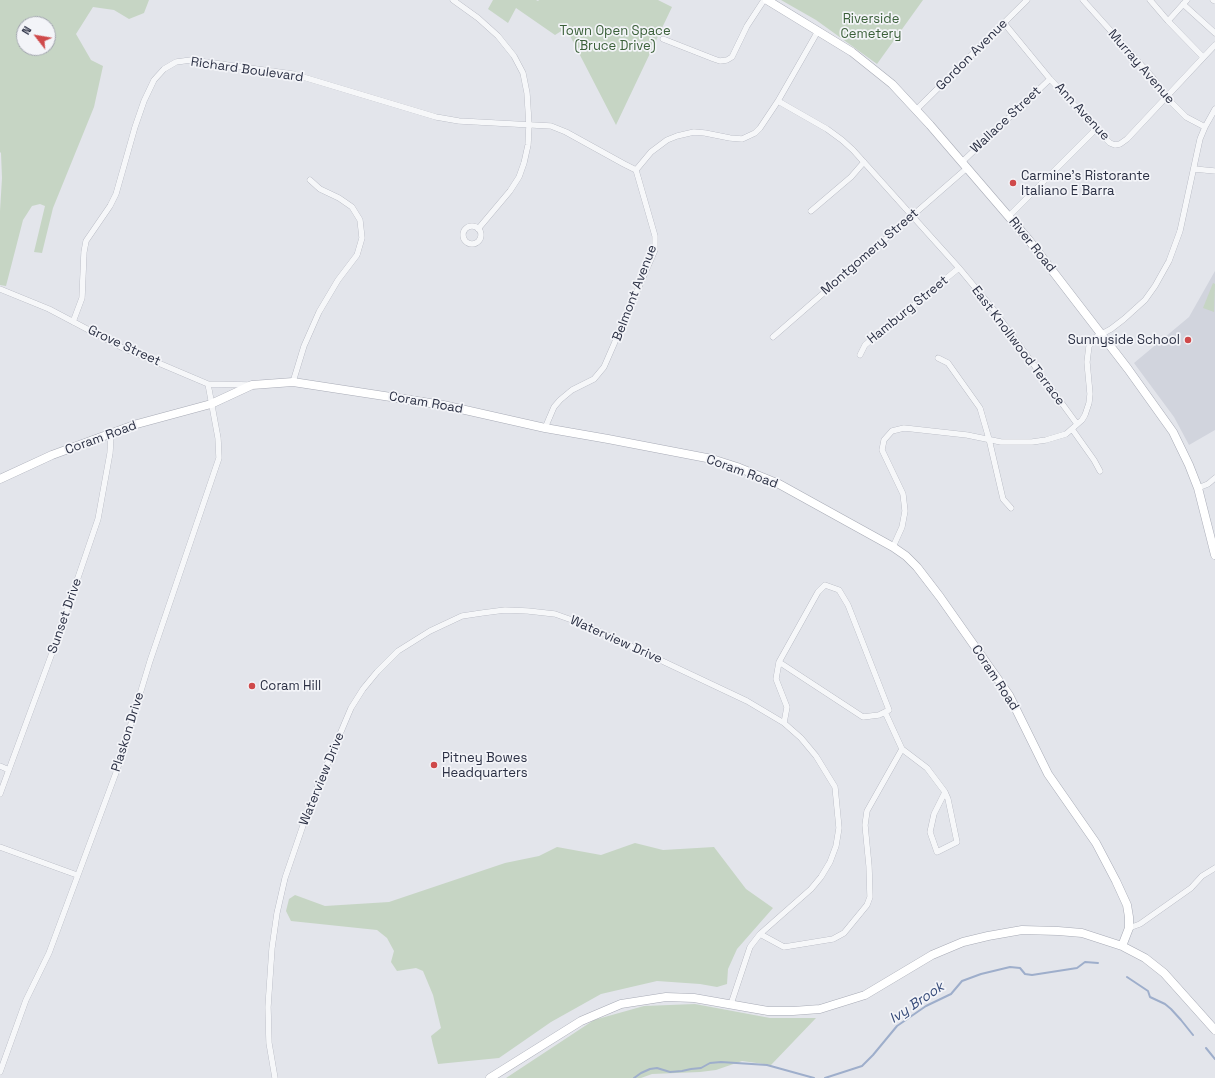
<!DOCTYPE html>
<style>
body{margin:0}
#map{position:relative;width:1215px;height:1078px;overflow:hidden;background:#e3e5eb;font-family:"Space Grotesk",sans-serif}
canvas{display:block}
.north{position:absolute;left:16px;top:16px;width:40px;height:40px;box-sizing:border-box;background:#f3f4f8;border:1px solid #a3a6b0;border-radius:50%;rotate:301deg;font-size:11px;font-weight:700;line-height:16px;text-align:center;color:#2b3044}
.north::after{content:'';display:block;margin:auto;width:14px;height:18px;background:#cf494a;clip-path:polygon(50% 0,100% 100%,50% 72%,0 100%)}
</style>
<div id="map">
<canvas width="1215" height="1078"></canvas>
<div class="north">N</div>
</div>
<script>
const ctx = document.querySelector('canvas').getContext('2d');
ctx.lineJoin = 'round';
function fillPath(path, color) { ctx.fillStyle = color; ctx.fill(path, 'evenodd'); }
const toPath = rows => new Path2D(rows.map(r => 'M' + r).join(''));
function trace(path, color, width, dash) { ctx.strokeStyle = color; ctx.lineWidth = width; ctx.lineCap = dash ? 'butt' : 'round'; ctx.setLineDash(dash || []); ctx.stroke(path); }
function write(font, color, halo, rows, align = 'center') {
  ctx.font = font + ' "Space Grotesk",sans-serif'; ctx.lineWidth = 3.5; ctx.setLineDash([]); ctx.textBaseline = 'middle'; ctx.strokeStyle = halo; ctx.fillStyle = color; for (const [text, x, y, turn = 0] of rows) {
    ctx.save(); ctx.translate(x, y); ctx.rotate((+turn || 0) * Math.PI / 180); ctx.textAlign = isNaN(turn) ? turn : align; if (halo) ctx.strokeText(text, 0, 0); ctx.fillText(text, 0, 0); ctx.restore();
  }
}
fillPath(toPath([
 [1215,271,1215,430,1189,445,1174,417,1134,363,1189,317]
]), '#d1d4dd');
fillPath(toPath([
 [0,0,149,0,144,13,129,19,114,10,93,7,76,34,91,60,103,66,94,107,53,208,42,253,34,252,45,206,40,204,32,206,23,220,6,286,0,285,0,211,2,178,1,153,0,152],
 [24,24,48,24,48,48,24,48],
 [493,0,536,0,538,1,539,0,658,0,672,7,616,125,566,28,555,35,516,8,508,23,488,9],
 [781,0,923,0,877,64,816,20],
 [1213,283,1215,284,1214,312,1203,308],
 [635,843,663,850,714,847,746,889,773,908,737,949,728,969,727,984,717,987,700,984,657,981,601,994,551,1022,499,1058,438,1064,433,1045,431,1036,441,1028,433,995,423,971,416,968,397,971,391,962,394,951,387,938,377,930,291,921,286,911,289,899,295,895,325,906,389,902,505,863,539,856,557,847,601,855],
 [695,1004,770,1018,816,1018,771,1065,742,1061,716,1070,700,1072,652,1074,641,1078,506,1078,594,1020,644,1006]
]), '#c6d5c4');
trace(toPath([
 [1127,977,1148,991,1150,997,1165,1004,1171,1009,1181,1020,1193,1035],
 [1206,1048,1215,1059],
 [634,1078,641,1073,650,1069,657,1068,670,1072,682,1071,691,1069,701,1068,710,1063,721,1062,767,1065,814,1078],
 [825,1078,862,1066,873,1055,897,1026,926,1006,951,994,962,981,981,974,1010,967,1020,968,1025,974,1032,975,1077,968,1085,962,1098,963]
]), '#9eaecb', 2);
const street = toPath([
 [453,0,478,18,498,36,514,56,523,73,527,93,529,125,528,145,524,163,519,177,510,191,478,229],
 [1083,0,1154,79,1167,98,1186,117,1205,127],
 [1150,0,1168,21,1203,57],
 [1213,0,1215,1],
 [1183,4,1215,33],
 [1168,21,1187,0],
 [1004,23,1050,79,1106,139,1110,143,1115,145,1120,144,1127,139,1215,45],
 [663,39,714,59,720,61,727,60,732,57,747,26,764,0],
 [778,101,827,129,842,140,853,150,959,268,993,309,1077,424],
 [916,110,1027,0],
 [962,162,1050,79],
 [1194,169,1215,171],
 [811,211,851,177,864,162],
 [1009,216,1096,129],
 '463 235a9 9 0 1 1 18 0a9 9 0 1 1-18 0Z',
 [0,289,49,309,123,348,208,384,251,385],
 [73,322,82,298,84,252,86,241,110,206,116,194,135,127,144,101,154,80,164,69,176,62,191,60,293,74,436,117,459,121,551,126,566,132,624,164,636,170],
 [773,337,967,168],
 [860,355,865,345,959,268],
 [938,358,948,363,980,408,989,439,1003,499,1011,508],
 [293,382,304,346,319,312,338,280,357,255,362,238,360,220,352,207,339,198,320,189,310,180],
 [545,428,554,407,560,400,572,390,594,379,604,367,655,250,655,236,636,170,651,152,667,140,677,136,694,132,705,133,730,138,742,139,755,133,760,128,778,101,818,31],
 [1072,429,1094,460,1100,471],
 [1198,488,1208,484,1215,478],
 [893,547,902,527,905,511,903,494,882,450,884,440,892,431,904,428,967,435,1001,442,1032,442,1046,440,1066,434,1082,420,1085,415,1089,403,1090,394,1087,362,1089,346,1096,337,1111,329,1124,319,1145,300,1155,286,1169,261,1180,231,1200,139,1205,127,1215,109],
 [779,662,863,717,879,715,889,710,848,605,839,590,825,585,818,592,779,662,776,679,787,707,784,723],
 [885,712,902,749,927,768,945,792],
 [0,766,9,770],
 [945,792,948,799,957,842,937,852,930,832,934,814,945,792],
 [0,794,55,645,98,519,110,453,111,434],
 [0,847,77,875],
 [1129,928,1140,924,1191,888,1202,876,1215,868],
 [760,934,784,947,833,939,844,933,867,905,870,897,869,866,865,825,867,811,902,749],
 [0,1072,26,1000,49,953,117,770,150,661,219,458,218,438,208,384],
 [275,1078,269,1043,268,1007,272,948,277,913,285,878,310,805,351,708,363,689,377,672,398,651,430,631,462,616,482,613,505,610,528,611,555,614,586,625,747,701,784,723,801,738,816,756,835,787,839,828,836,846,830,862,821,877,811,889,760,934,750,947,731,1004]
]);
const secondary = toPath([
 [767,0,852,52,892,84,930,125,1028,239,1128,369,1173,432,1189,465,1198,488,1215,555],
 [0,479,52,455,137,424,211,404,252,385,293,382,443,405,545,428,608,439,712,459,737,467,779,484,893,547,906,556,917,567,940,597,1009,695,1048,774,1096,843,1116,881,1127,905,1129,917,1129,928,1122,946],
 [490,1078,581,1021,621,1004,666,997,694,998,768,1011,793,1011,820,1009,865,995,932,955,963,942,988,936,1022,930,1058,931,1082,933,1122,946,1145,958,1164,973,1215,1030]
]);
trace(street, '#a8abb6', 6);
trace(secondary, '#a8abb6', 9);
trace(street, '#f6f7f9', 5.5);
trace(secondary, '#fff', 8);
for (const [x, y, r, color] of [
 [1013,183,4,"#cf494a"],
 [1188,340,4,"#cf494a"],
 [252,686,4,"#cf494a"],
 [434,765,4,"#cf494a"]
]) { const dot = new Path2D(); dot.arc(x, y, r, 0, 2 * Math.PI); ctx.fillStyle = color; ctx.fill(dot); trace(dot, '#f3f4f8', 1.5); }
write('13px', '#3a5f38', '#f3f4f8', [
 ["Riverside",871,19],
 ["Cemetery",871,34],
 ["Town Open Space",615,31],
 ["(Bruce Drive)",615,46]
]);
write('13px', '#2b3044', '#f3f4f8', [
 ["Gordon Avenue",972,55,-45],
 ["Murray Avenue",1141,67,49],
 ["Richard Boulevard",247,70,8],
 ["Ann Avenue",1082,112,47],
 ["Wallace Street",1006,120,-43],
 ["River Road",1032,245,51],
 ["Montgomery Street",870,252,-41],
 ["Belmont Avenue",635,293,-69],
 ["Hamburg Street",908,310,-39],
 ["Grove Street",124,346,25],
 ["East Knollwood Terrace",1018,346,53],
 ["Coram Road",426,403,10],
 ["Coram Road",101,438,-20],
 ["Coram Road",742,472,20],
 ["Sunset Drive",65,616,-71],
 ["Waterview Drive",616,640,24],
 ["Coram Road",995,678,57],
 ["Plaskon Drive",128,732,-73],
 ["Waterview Drive",322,779,-68]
]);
write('13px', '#2b3044', '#f3f4f8', [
 ["Carmine's Ristorante",1021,176],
 ["Italiano E Barra",1021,191],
 ["Sunnyside School",1180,340,"right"],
 ["Coram Hill",260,686],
 ["Pitney Bowes",442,758],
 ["Headquarters",442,773]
], 'left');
write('italic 14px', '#344978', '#f3f4f8', [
 ["Ivy Brook",917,1003,-34]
]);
</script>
